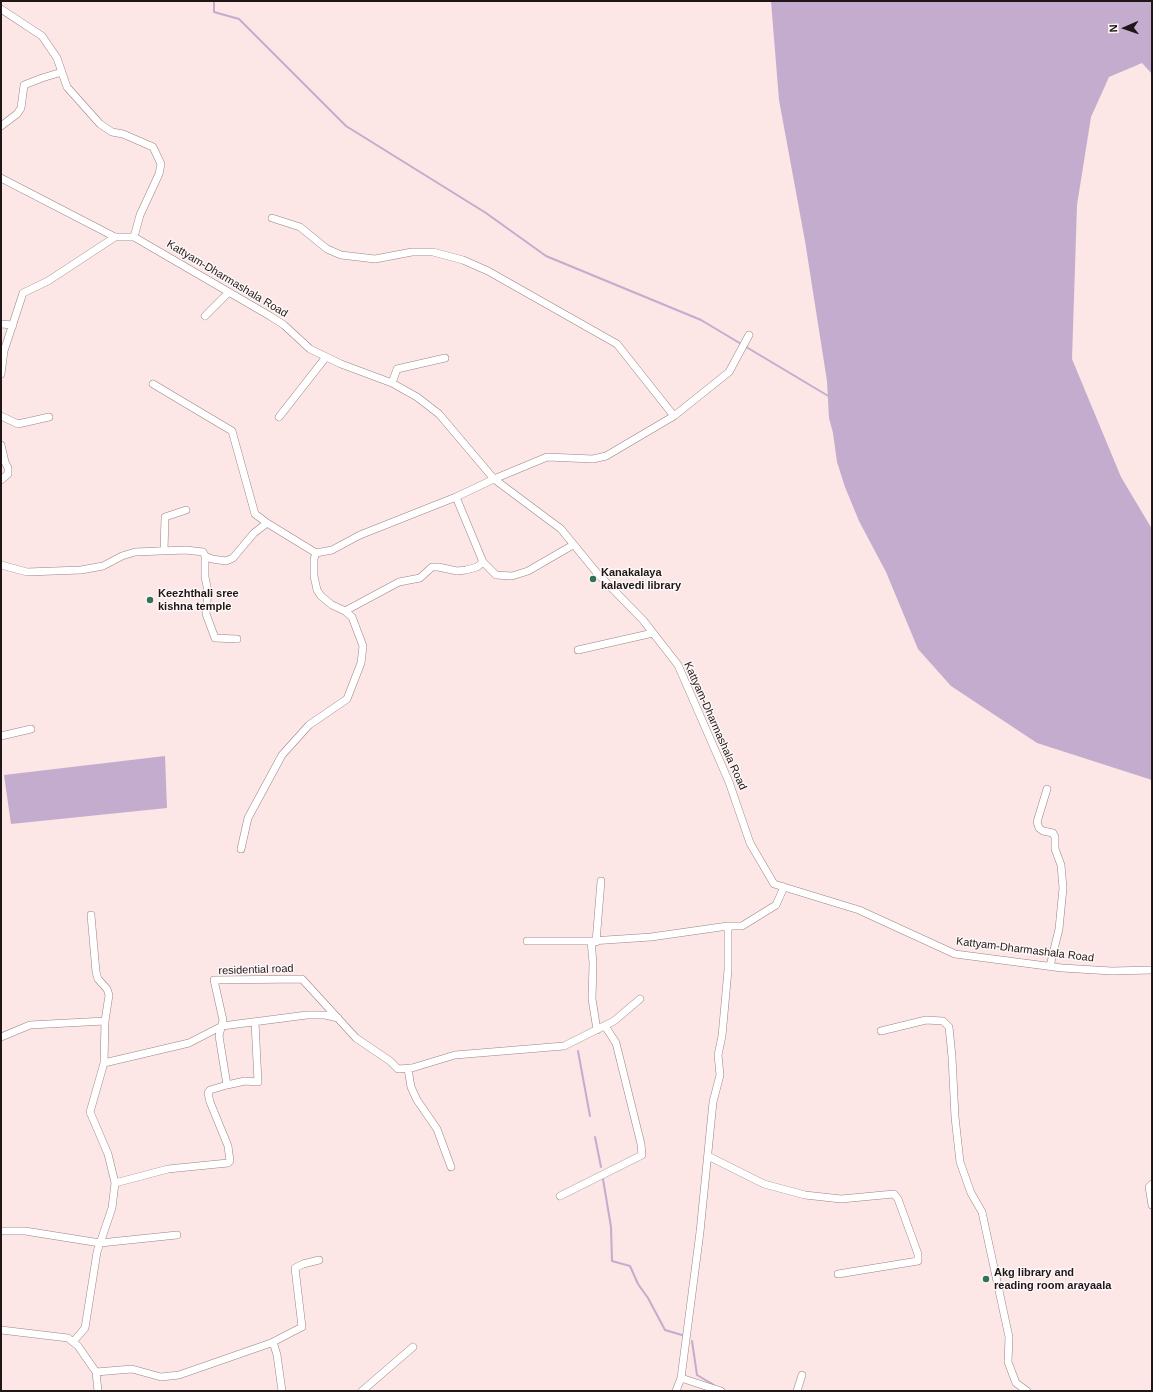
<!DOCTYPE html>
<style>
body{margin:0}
#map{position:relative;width:1153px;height:1392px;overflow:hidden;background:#fce6e6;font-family:Helvetica,sans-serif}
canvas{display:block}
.frame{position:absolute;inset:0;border:2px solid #201617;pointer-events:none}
.north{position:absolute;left:1105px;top:8px;width:40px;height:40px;-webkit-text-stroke:3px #fdf8f7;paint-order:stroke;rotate:268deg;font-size:11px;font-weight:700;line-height:16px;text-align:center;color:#201617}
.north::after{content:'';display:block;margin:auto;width:14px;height:18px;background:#201617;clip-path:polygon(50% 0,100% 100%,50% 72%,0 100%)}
</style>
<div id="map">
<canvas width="1153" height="1392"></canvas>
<div class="frame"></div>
<div class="north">N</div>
</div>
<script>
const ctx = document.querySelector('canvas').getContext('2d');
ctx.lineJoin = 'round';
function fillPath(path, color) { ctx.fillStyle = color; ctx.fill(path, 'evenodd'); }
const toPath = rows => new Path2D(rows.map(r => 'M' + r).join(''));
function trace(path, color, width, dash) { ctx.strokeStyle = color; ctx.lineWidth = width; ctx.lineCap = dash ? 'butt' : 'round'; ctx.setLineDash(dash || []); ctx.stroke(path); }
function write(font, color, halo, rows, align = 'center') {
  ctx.font = font + ' Helvetica,sans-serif'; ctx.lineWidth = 3; ctx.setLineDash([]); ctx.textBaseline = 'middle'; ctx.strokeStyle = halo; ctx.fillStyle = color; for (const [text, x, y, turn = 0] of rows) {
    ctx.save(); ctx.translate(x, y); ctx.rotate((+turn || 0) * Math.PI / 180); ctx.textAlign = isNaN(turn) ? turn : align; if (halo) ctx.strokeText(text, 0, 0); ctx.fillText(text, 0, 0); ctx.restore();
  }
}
fillPath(toPath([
 [771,1,1152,1,1152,74,1142,63,1109,77,1091,117,1077,205,1072,359,1121,477,1152,529,1152,780,1037,743,951,686,918,649,886,572,859,521,845,487,837,462,833,433,829,418,827,381,805,241,779,100],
 [165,756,167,808,11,824,4,775]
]), '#c4acce');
trace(toPath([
 [214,1,214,12,239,19,346,126,486,213,546,256,701,320,830,397],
 [578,1051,590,1116],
 [595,1137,601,1167],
 [603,1179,611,1227,612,1261,630,1266,638,1284,648,1298,665,1330,682,1335],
 [692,1341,697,1375,714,1385]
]), '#c4acce', 2);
const minor = toPath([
 [1,9,42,36,57,58,67,87,100,124,112,132,123,134,153,147,161,164,159,174,140,215,134,237],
 [1,126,17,114,21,108,24,85,42,78,62,72],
 [1,178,115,237,134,237,270,316,284,325,310,349,341,364,392,383,417,397,439,414,494,479,561,529,597,573,643,620,678,665,729,782,750,843,774,884,859,910,955,954,1062,968,1112,971,1152,970],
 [272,218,300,227,327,249,341,255,375,259,412,252,433,252,463,260,488,271,617,344,674,416],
 [205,316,229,292],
 [1,324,13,325],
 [1,374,4,351,23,293,48,281,115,237],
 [392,383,397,369,445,358],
 [153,384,232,431,255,514,267,523],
 [1,416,18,424,49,417],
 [279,417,326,357],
 [1,445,5,462,8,468,8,474,1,480],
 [456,497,483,562],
 [573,545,528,571,512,576,496,575,483,562,477,567,466,570,457,571,438,567,432,567,420,578,399,582,345,611,332,605,321,596,317,590,314,576,314,559,316,553,332,550,360,535,456,497,494,479,547,457,593,459,606,456,674,416,729,372,749,335],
 [164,551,165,517,186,510],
 [205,556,212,559,226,561,233,558,254,533,267,523,316,553],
 [1,565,27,572,81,570,103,566,122,556,135,552,186,550,203,552,205,556,205,577,208,591,206,614,215,638,237,639],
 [578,650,653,633],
 [1,736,31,729],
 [1047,789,1037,822,1039,828,1043,831,1053,833,1055,837,1055,849,1061,865,1063,888,1059,929,1050,966],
 [241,849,248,818,282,755,309,725,347,699,361,663,363,646,352,617,345,611],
 [91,915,96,972,98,979,107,989,109,995,105,1021],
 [527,941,591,941],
 [596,942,601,881],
 [597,1030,592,999,593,963,591,941,651,937,728,926,742,926,776,905,784,887],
 [881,1031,926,1020,943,1021,949,1027,952,1057,955,1117,960,1162,971,1193,982,1212,1009,1337,1008,1362,1016,1383,1027,1391],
 [1,1037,30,1025,105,1021,104,1063,189,1043,222,1026,307,1015,325,1015,338,1018],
 [104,1063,90,1112,108,1154,115,1183,168,1169,228,1163,230,1161,228,1146,210,1102,208,1093,210,1090,227,1085,219,1036,223,1020,214,980,302,979,356,1038,390,1061,398,1069,412,1068,455,1055,564,1046,614,1021,640,999],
 [408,1069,411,1087,417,1100,437,1129,451,1167],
 [227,1085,245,1081,258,1082,255,1022],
 [708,1156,764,1184,805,1195,841,1199,894,1194,898,1199,918,1254,918,1261,838,1274],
 [1152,1184,1149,1187,1152,1205],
 [560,1196,642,1155,641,1144,616,1043,605,1026],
 [1,1231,25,1231,100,1243,177,1235],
 [1,1330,68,1338,78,1346,96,1372],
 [73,1342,85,1328,97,1252,112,1208,115,1183],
 [271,1343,302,1327,295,1268,303,1264,319,1260],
 [681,1378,721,1391],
 [98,1391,96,1372,132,1369,161,1377,179,1375,271,1343,274,1345,277,1355,282,1391],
 [362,1391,413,1347],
 [676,1391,681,1378,700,1232,713,1102,720,1075,718,1055,722,1036,728,970,728,926],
 [797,1391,802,1375]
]);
trace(minor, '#9c8384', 8);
trace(minor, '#fff', 7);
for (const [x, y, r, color] of [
 [593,579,4,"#33715d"],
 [150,600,4,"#33715d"],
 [986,1279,4,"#33715d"]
]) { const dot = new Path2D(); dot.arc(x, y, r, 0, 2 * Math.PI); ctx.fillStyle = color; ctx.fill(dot); trace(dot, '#fdf8f7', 1.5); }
write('11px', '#201617', '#fdf8f7', [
 ["Kattyam-Dharmashala Road",227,279,31],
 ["Kattyam-Dharmashala Road",715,726,66],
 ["Kattyam-Dharmashala Road",1025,950,7],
 ["residential road",256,970,-2]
]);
write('bold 11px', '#201617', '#fdf8f7', [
 ["Kanakalaya",601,573],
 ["kalavedi library",601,586],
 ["Keezhthali sree",158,594],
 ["kishna temple",158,607],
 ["Akg library and",994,1273],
 ["reading room arayaala",994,1286]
], 'left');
</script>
